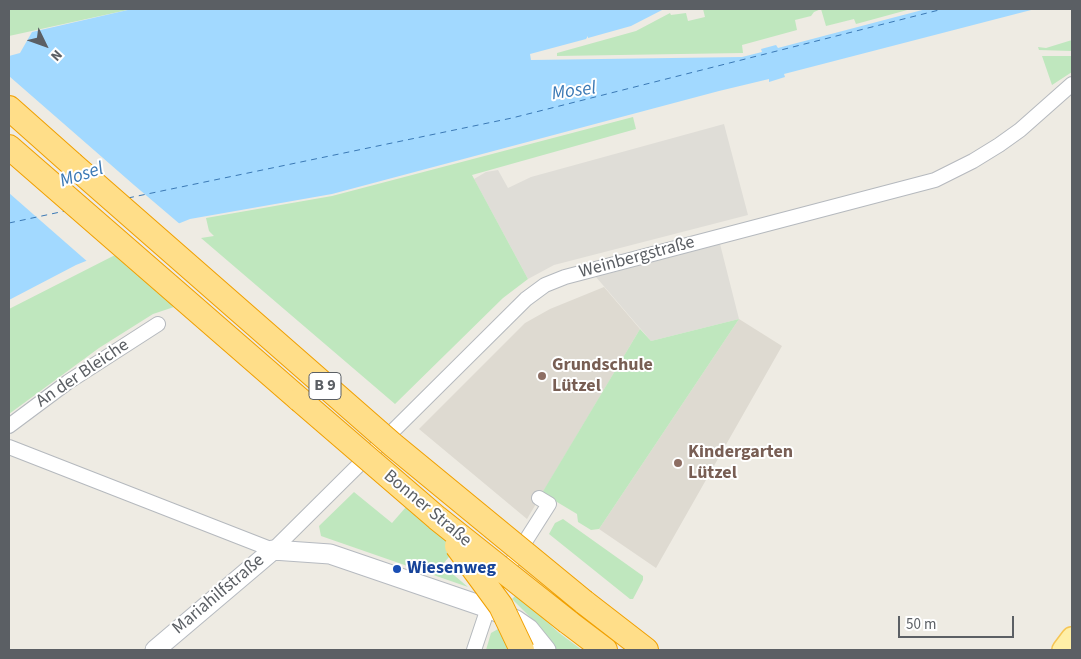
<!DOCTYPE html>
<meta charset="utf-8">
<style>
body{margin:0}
#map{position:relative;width:1081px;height:659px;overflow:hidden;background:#eeebe3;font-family:"Source Sans 3",sans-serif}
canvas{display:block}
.frame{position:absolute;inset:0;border:10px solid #5b5f64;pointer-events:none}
.north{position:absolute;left:20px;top:20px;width:50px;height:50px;-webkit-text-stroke:4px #fff;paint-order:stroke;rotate:132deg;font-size:14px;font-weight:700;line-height:20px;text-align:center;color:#5b5f64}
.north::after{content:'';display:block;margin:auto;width:18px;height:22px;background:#5b5f64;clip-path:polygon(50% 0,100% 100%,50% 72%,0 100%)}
.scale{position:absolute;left:898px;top:616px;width:116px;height:22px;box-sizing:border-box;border:2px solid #5b5f64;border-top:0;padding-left:6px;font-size:15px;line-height:18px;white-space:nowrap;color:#5b5f64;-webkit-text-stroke:4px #fff;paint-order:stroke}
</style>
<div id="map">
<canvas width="1081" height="659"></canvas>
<div class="frame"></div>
<div class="north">N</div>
<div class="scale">50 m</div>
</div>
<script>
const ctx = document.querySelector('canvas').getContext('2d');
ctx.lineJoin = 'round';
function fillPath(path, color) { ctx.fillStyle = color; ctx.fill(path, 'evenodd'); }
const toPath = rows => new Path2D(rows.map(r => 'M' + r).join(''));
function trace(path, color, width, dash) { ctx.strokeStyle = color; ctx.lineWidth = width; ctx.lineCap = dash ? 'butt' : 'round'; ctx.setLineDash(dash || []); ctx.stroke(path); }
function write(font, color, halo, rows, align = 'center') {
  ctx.font = font + ' "Source Sans 3",sans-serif'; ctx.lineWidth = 4; ctx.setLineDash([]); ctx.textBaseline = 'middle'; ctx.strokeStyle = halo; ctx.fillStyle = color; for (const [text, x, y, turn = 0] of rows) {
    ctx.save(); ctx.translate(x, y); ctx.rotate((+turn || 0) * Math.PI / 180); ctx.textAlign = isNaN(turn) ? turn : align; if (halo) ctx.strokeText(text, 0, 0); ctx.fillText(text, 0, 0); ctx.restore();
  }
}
fillPath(toPath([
 [724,124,748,215,554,265,528,279,474,179,486,172,498,170,508,188,531,177],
 [720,244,739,319,651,341,596,277]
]), '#dfddd7');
fillPath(toPath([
 [604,287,640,329,527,519,419,429,525,323,550,309],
 [739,319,782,346,656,568,599,529]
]), '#dedad1');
fillPath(toPath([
 [9,9,132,9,9,36],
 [703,9,911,9,856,24,854,19,826,26,821,9,814,12,811,16,795,20,797,30,742,45,743,53,557,56,557,53,636,31,670,13,671,15,686,13,688,21,705,17],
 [1072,40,1072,51,1039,50,1038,47,1046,48],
 [1042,56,1072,56,1072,72,1052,85],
 [633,117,636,129,472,175,528,279,503,298,395,404,201,238,214,236,209,231,206,218,332,196],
 [121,252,180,305,153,314,99,348,9,414,9,309],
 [739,319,599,529,591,530,578,522,577,514,542,493,640,329,651,341],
 [420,491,470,533,442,565,468,587,321,536,319,526,354,492,392,523],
 [563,519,643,576,643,580,633,599,630,599,549,534,555,523],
 [517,594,558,632,582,650,556,650,530,617,512,599],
 [498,629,533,650,486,650,491,633]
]), '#bfe7be');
fillPath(toPath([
 [132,9,664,9,631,26,588,38,588,36,586,39,530,54,531,60,742,57,762,52,761,49,776,45,778,48,926,9,1035,9,784,74,785,77,769,82,769,79,719,91,332,194,190,219,76,265,9,300,9,56,20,53,32,32]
]), '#a2d9ff');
fillPath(toPath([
 [9,76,134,185,181,225,89,263,9,193]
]), '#eeebe3');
trace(toPath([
 [128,198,512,118,943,9],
 [9,223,65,211]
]), '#3b79b5', 1, [6, 5]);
const street = toPath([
 [9,426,68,382,158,324],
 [9,447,273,550,526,299,545,285,565,277,935,180,973,161,999,145,1020,130,1072,84],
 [502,578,549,504,539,498],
 [474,650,491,599]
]);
const secondary = toPath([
 [155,650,273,550,330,554,488,608,516,620,529,629,546,650]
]);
const primary = toPath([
 [1063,650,1072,638]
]);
const highway = toPath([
 [9,108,72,164],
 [9,147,300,400],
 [584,602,646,650],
 [568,622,605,650]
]);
trace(street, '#b5b9be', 16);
trace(secondary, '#b6bac0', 21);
trace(primary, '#f6c554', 24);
trace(highway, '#f1a000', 26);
trace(street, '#fff', 14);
trace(secondary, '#fff', 19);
trace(primary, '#ffefa7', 21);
trace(highway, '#ffde89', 24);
const highwayBridge = toPath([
 [72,164,393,445,584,602],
 [300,400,437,518,568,622],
 [457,546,501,606,522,650]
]);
trace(highwayBridge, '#f1a000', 26, []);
trace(highwayBridge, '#ffde89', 24);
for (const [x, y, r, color] of [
 [542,376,5,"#8d6e63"],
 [678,463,5,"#8d6e63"],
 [397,569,5,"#1a4fb4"]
]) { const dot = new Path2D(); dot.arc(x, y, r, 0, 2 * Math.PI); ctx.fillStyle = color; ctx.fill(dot); trace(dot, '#fff', 2); }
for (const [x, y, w] of [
 [325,386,32]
]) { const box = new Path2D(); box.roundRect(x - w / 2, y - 13.5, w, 27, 4); ctx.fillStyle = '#fff'; ctx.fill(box); trace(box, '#5b5f64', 1); }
write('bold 16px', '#5b5f64', null, [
 ["B 9",325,386]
]);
write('18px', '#5b5f64', '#fff', [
 ["Weinbergstraße",637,258,-15],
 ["An der Bleiche",83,374,-34],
 ["Bonner Straße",427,509,40],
 ["Mariahilfstraße",219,595,-40]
]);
write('bold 18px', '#785e54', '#fff', [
 ["Grundschule",552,366],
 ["Lützel",552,387],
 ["Kindergarten",688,453],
 ["Lützel",688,474]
], 'left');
write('bold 18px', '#164399', '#fff', [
 ["Wiesenweg",407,569]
], 'left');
write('italic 19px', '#3b79b5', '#fff', [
 ["Mosel",574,92,-8],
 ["Mosel",82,176,-18]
]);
</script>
